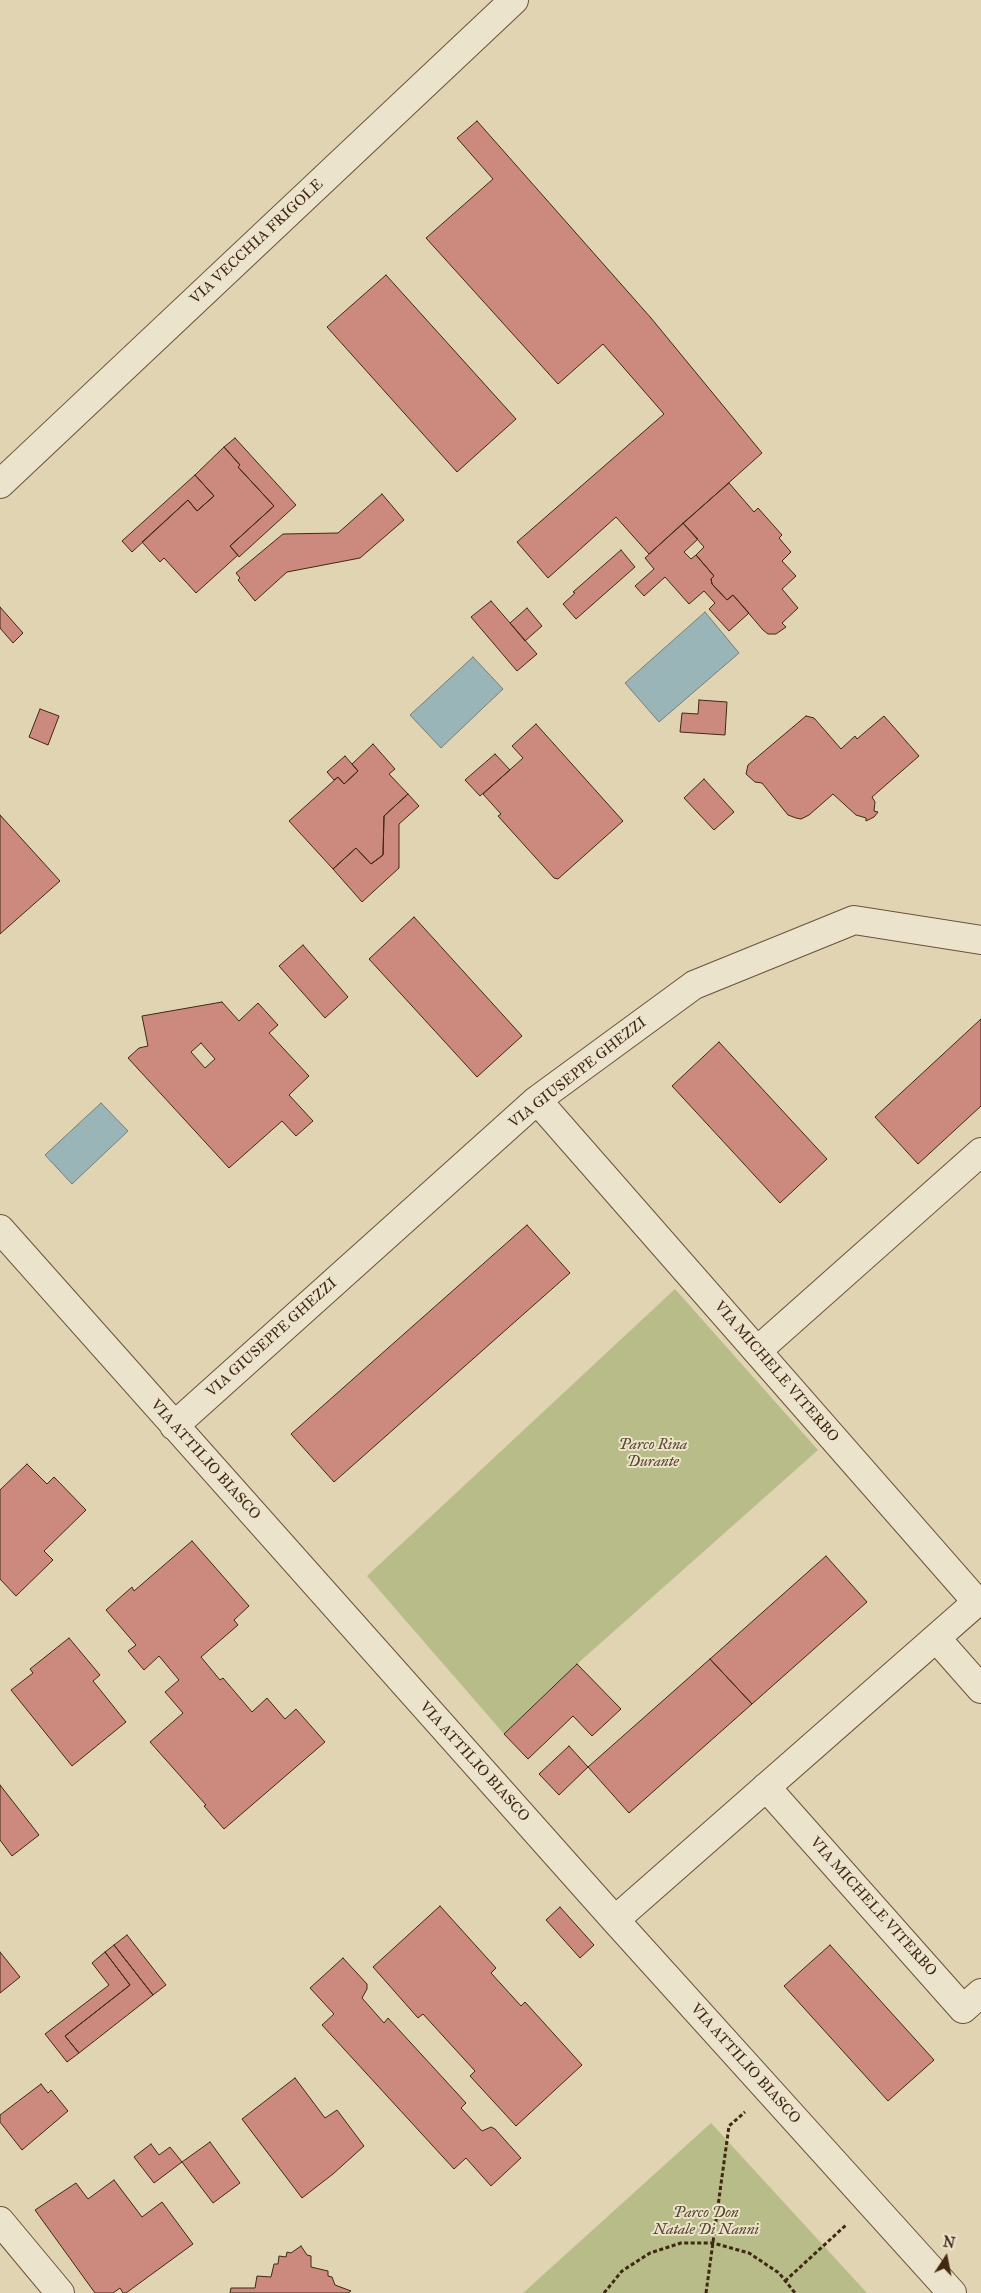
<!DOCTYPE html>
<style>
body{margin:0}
#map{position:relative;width:981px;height:2293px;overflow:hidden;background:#e1d4b2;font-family:"IM FELL Great Primer",serif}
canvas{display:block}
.north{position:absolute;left:921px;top:2233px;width:50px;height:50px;-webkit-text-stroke:4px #ece3cd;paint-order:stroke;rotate:11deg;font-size:14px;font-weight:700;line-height:20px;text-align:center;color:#412813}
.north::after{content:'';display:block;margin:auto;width:18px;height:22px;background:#412813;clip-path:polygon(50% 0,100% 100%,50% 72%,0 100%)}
</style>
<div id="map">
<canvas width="981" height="2293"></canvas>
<div class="north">N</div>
</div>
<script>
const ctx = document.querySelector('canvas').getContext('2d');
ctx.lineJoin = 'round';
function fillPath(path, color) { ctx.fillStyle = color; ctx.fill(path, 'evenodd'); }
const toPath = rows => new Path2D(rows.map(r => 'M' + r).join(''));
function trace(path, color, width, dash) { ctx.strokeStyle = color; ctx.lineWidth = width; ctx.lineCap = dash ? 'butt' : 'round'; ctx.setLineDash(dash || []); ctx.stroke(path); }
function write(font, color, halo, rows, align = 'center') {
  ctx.font = font + ' "IM FELL Great Primer",serif'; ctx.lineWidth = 4; ctx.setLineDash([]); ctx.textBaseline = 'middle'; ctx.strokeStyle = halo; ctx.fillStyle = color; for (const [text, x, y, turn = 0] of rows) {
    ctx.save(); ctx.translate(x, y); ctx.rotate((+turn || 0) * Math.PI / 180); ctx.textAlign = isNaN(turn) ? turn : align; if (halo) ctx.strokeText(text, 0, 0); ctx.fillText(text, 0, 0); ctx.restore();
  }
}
fillPath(toPath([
 [675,1289,818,1450,577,1664,504,1734,367,1576],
 [711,2123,867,2293,523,2293]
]), '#b7bc89');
const water = toPath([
 [705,612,739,653,659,722,625,683,705,612],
 [473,657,503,689,441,748,410,715,473,657],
 [101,1103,128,1131,72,1184,45,1155,101,1103]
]);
fillPath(water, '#9ab5b8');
trace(water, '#767d76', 1);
const building = toPath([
 [477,121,651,318,762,453,649,554,616,517,548,578,517,542,664,414,603,344,558,384,426,238,493,179,457,138,477,121],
 [386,275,516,419,457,472,327,327,386,275],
 [235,438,296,505,239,557,230,546,274,506,238,467,240,465,224,447,235,438],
 [224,447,240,465,238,467,274,506,230,546,238,555,196,593,164,558,160,562,142,542,188,500,197,511,214,496,195,475,224,447],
 [195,475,214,496,197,511,188,500,132,552,122,541,195,475],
 [729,483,754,512,758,508,782,535,779,538,791,552,782,561,796,576,782,589,798,608,782,623,786,627,776,634,768,634,763,630,733,595,727,600,712,584,711,579,714,576,696,555,704,547,683,523,729,483],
 [382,494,404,520,360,558,287,572,255,601,238,580,240,578,236,573,283,534,338,533,382,494],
 [683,523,698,539,684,552,691,559,696,555,714,576,711,579,712,584,727,600,733,595,749,613,729,631,709,609,715,603,704,591,689,604,665,577,644,596,635,586,654,569,645,558,683,523],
 [621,550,635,567,576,619,563,604,575,593,573,592,621,550],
 [491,601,537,654,517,671,471,617,491,601],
 [0,607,23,633,13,643,0,628,0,607],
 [527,608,542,626,525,641,510,623,527,608],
 [699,700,727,702,725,735,680,732,682,713,698,714,699,700],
 [40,709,59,716,48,745,29,737,40,709],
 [806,716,814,718,841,749,855,736,857,739,884,716,919,756,872,797,875,802,874,811,878,812,874,817,866,821,866,818,856,815,833,794,809,815,801,819,796,818,788,815,762,783,755,782,746,774,748,765,806,716],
 [536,724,623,821,558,879,554,878,498,816,501,814,483,794,523,758,512,746,536,724],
 [373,744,395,769,389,774,408,794,384,816,383,855,371,864,356,848,333,869,289,821,338,777,344,784,358,771,352,764,373,744],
 [495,754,510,770,480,796,465,780,495,754],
 [345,756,358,771,344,784,338,777,334,780,327,772,345,756],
 [704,779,734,812,714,830,684,798,704,779],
 [408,794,419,806,399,824,399,868,362,902,333,869,356,848,371,864,383,855,384,816,408,794],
 [0,815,60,881,0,934,0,815],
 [414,917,522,1036,477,1077,369,959,414,917],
 [303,945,348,997,325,1018,279,966,303,945],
 [222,1002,239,1021,258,1003,278,1025,269,1033,309,1076,289,1095,313,1121,296,1136,282,1121,229,1168,128,1058,139,1048,148,1046,142,1016,222,1002],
 [201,1043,215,1059,205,1068,191,1052,201,1043],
 [981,1019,981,1106,918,1164,875,1117,981,1019],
 [719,1042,827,1159,780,1203,672,1086,719,1042],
 [527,1225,570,1273,334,1482,291,1434,527,1225],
 [27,1464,47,1484,54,1477,86,1510,44,1551,53,1560,16,1596,0,1579,0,1490,27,1464],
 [192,1541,249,1606,234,1620,238,1625,201,1657,220,1680,223,1678,252,1712,267,1698,285,1719,296,1709,325,1742,224,1829,204,1806,206,1805,150,1742,183,1713,165,1692,179,1680,159,1656,144,1670,128,1651,136,1645,106,1610,132,1587,134,1591,192,1541],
 [826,1556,867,1602,752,1704,710,1659,826,1556],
 [69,1638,100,1675,93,1681,126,1722,72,1766,11,1690,33,1673,30,1669,69,1638],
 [710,1659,752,1704,629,1813,588,1767,710,1659],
 [577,1664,621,1709,592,1736,573,1716,528,1759,504,1734,577,1664],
 [569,1746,588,1767,559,1795,539,1774,569,1746],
 [0,1785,39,1835,12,1856,0,1840,0,1785],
 [440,1906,496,1968,491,1973,521,2006,525,2002,582,2065,516,2126,470,2076,475,2071,423,2014,418,2018,373,1967,440,1906],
 [560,1907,594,1945,580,1958,546,1920,560,1907],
 [127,1935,166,1985,153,1995,114,1945,127,1935],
 [114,1945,153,1995,79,2053,65,2036,130,1985,105,1952,114,1945],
 [830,1945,934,2060,888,2101,784,1986,830,1945],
 [0,1952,20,1977,0,1993,0,1952],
 [105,1952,130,1985,65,2036,79,2053,67,2062,45,2034,109,1985,92,1963,105,1952],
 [343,1958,367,1984,367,1989,362,1998,384,2023,388,2018,466,2103,461,2108,482,2131,491,2127,495,2129,521,2158,491,2186,466,2158,454,2169,322,2025,334,2014,310,1988,343,1958],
 [295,2078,325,2118,337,2110,364,2146,333,2174,302,2198,242,2119,295,2078],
 [41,2084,48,2093,51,2090,68,2111,22,2150,0,2122,0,2115,41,2084],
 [210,2142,240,2183,213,2203,182,2162,210,2142],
 [151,2144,159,2155,170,2147,182,2162,154,2183,134,2157,151,2144],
 [114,2180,142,2217,162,2202,193,2244,126,2293,123,2293,120,2288,113,2293,95,2293,35,2210,76,2183,88,2199,114,2180],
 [301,2246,307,2255,311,2256,311,2267,328,2271,328,2276,332,2277,335,2285,351,2291,348,2293,230,2293,231,2288,255,2288,257,2276,271,2277,274,2264,278,2264,279,2256,286,2257,287,2252,291,2253,301,2246]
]);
fillPath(building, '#cc897e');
trace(building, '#412813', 1);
const minor = toPath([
 [537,1100,977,1602,615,1920],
 [0,1229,615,1920,952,2293],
 [757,1351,981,1152],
 [174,1426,537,1100,694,985,854,920,981,940],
 [936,1638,981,1689],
 [766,1787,963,2009,981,1993],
 [0,2221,60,2293]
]);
const tertiary = toPath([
 [0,484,514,0]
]);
trace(minor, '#69533b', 30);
trace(tertiary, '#69533b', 30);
trace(toPath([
 [785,2281,846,2225],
 [604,2293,622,2271,650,2253,681,2243,713,2243,749,2253,779,2273,795,2293],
 [706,2293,729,2126,745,2112]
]), '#412813', 3, [4, 2.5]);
trace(minor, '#ece3cd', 28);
trace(tertiary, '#ece3cd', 28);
write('15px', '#412813', '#ece3cd', [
 ["VIA VECCHIA FRIGOLE",257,242,-43],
 ["VIA GIUSEPPE GHEZZI",578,1073,-38],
 ["VIA GIUSEPPE GHEZZI",272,1338,-42],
 ["VIA MICHELE VITERBO",776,1372,49],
 ["VIA ATTILIO BIASCO",205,1460,48],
 ["VIA ATTILIO BIASCO",474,1762,48],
 ["VIA MICHELE VITERBO",873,1907,48],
 ["VIA ATTILIO BIASCO",745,2064,48]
]);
write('italic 15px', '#59462b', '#ece3cd', [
 ["Parco Rina",653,1445],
 ["Durante",653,1462],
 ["Parco Don",706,2213],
 ["Natale Di Nanni",706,2230]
]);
</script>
